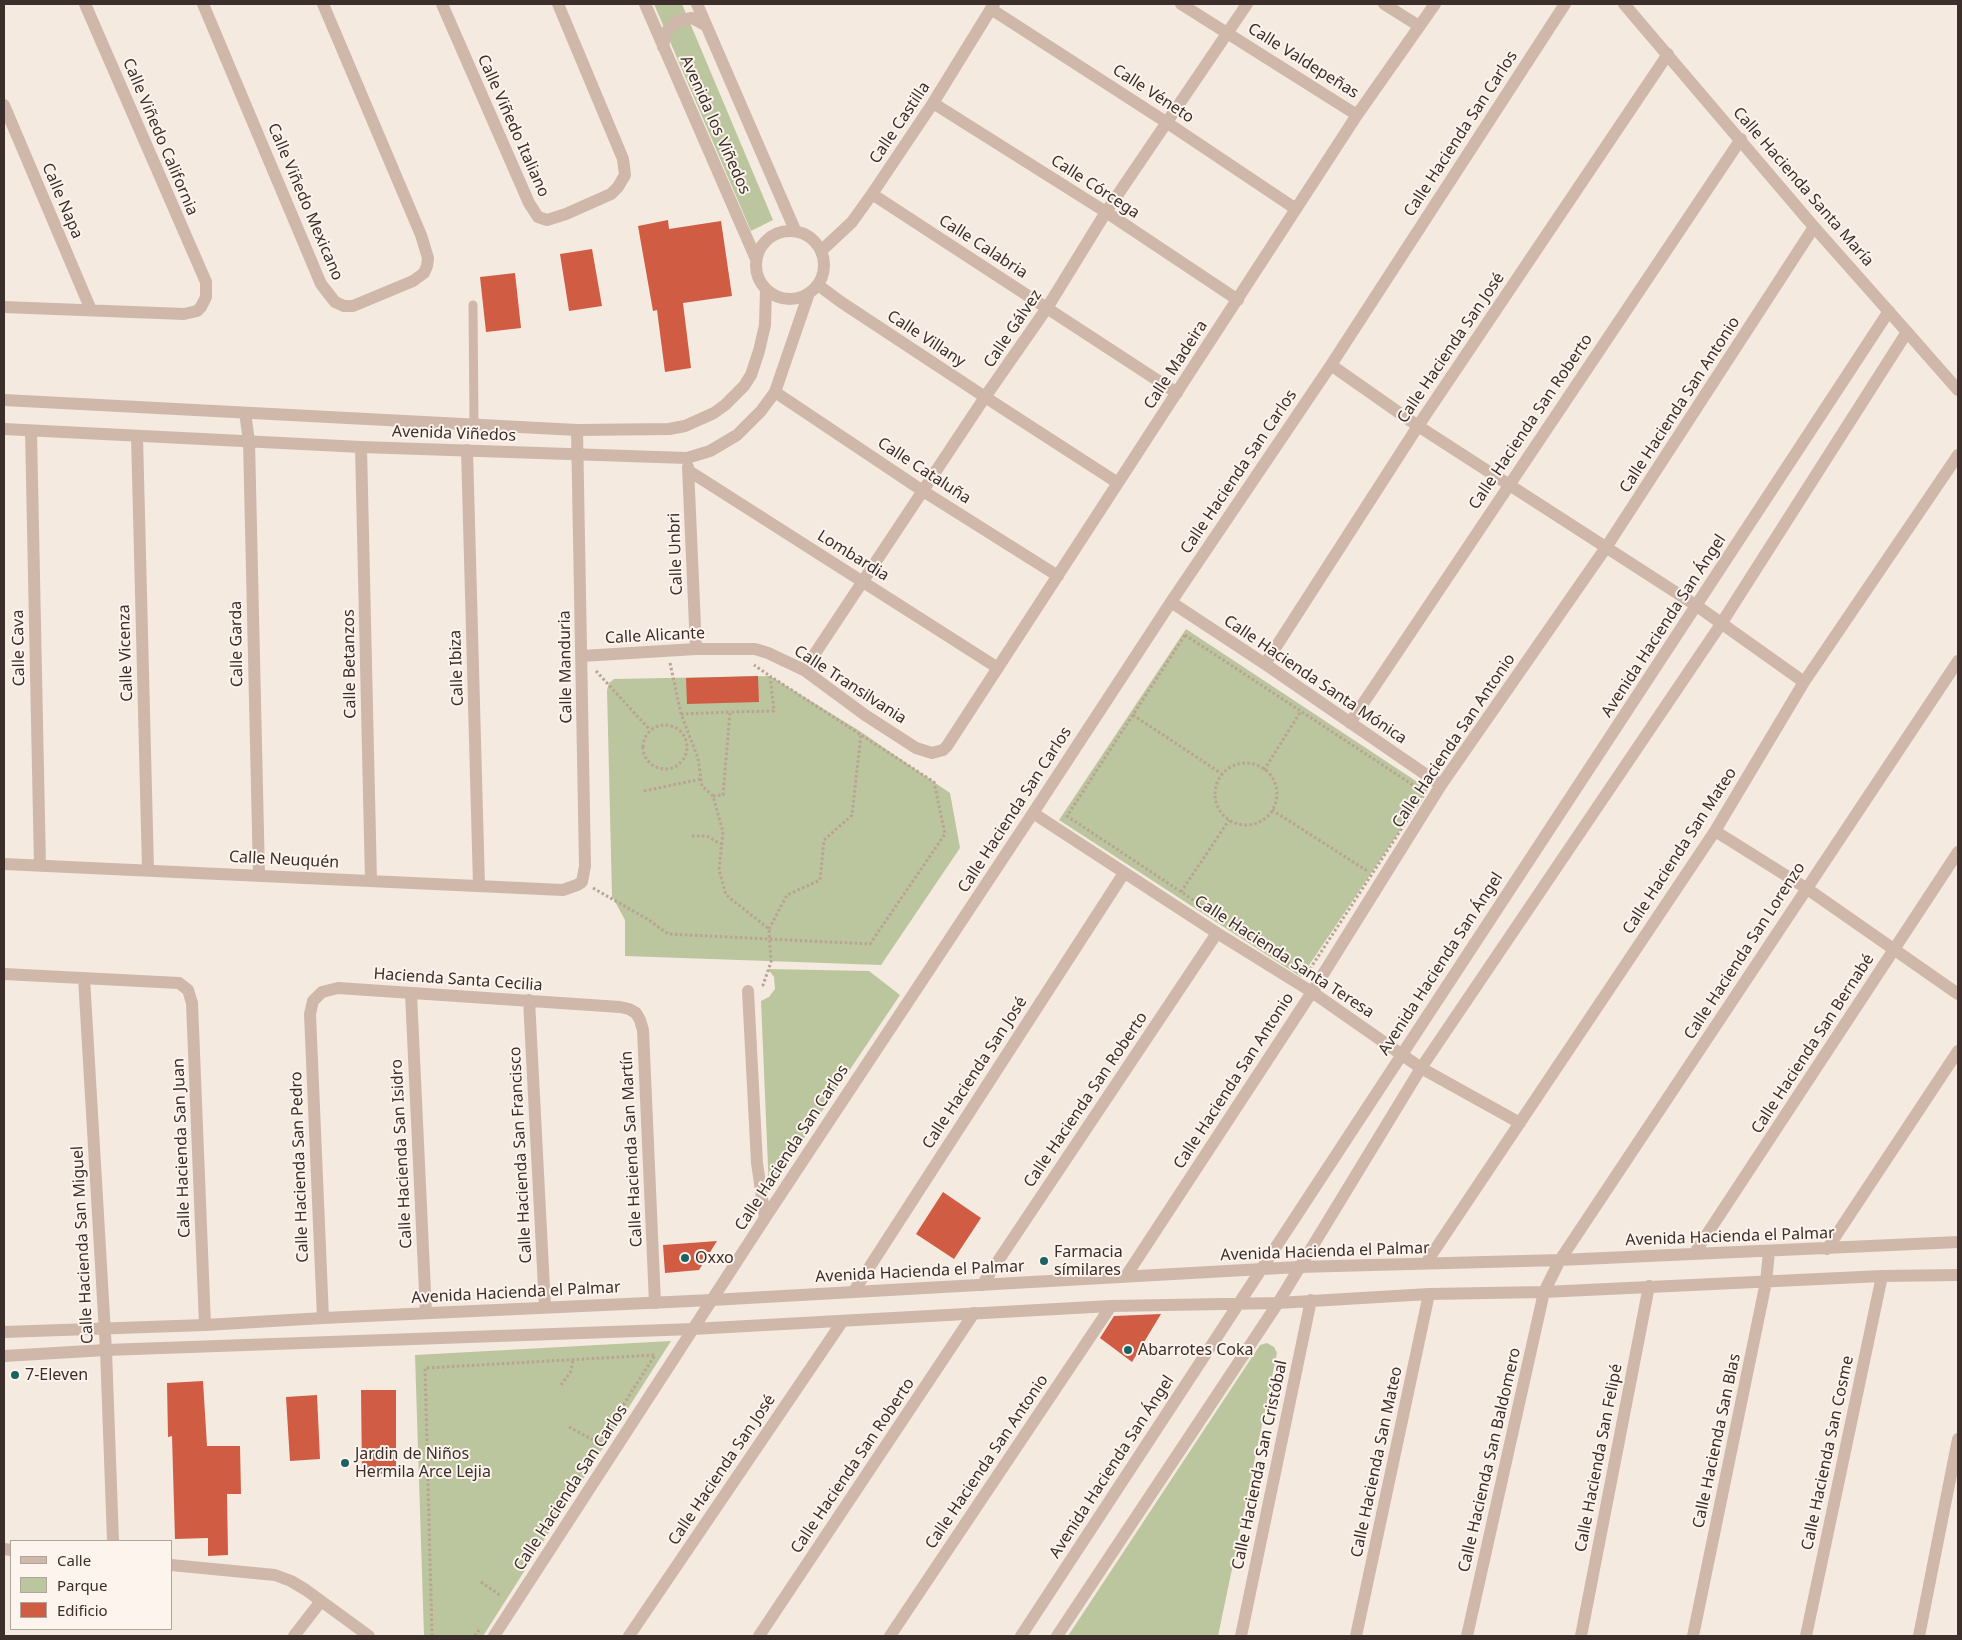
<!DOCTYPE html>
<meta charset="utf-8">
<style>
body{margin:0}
#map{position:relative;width:1962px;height:1640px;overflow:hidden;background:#f5eae0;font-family:"Noto Sans",sans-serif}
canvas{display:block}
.frame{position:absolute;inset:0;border:5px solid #3c2e2a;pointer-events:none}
.legend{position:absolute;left:10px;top:1540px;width:162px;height:90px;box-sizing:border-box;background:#fcf4ed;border:1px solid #afa59f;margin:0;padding:6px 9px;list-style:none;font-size:15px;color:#3c2e2a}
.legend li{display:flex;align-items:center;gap:10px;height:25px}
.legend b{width:25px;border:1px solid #afa59f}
</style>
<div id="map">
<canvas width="1962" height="1640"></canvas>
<div class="frame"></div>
<ul class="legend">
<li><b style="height:6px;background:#cfb8aa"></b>Calle</li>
<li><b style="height:14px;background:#bbc69e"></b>Parque</li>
<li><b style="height:14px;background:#d05c43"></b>Edificio</li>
</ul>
</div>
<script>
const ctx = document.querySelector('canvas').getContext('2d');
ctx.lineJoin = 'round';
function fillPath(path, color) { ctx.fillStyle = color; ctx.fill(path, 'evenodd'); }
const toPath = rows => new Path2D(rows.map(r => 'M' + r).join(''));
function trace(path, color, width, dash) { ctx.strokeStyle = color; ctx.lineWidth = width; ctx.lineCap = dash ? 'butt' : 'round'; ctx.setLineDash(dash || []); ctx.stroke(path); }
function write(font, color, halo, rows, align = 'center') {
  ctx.font = font + ' "Noto Sans",sans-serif'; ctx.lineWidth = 4; ctx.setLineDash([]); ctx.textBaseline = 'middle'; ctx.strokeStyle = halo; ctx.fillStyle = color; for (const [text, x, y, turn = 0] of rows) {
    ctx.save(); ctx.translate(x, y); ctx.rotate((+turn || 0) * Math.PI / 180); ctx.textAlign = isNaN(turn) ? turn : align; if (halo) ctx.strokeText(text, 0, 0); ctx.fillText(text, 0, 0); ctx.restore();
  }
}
fillPath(toPath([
 [654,4,682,4,773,220,751,231],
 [1186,629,1428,789,1301,977,1059,820],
 [770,676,858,730,950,793,960,848,881,965,625,956,625,920,612,896,607,690,609,683,614,679],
 [768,969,869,971,900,995,769,1190,761,1001,769,997,775,989,774,977],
 [671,1341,483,1636,424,1636,415,1355],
 [1267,1343,1274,1347,1277,1353,1218,1636,1068,1636,1260,1345]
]), '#bbc69e');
fillPath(toPath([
 [668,220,669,229,721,221,732,296,683,303,691,368,665,372,657,310,653,311,638,226],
 [592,249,602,306,569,311,560,254],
 [515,273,521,328,486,332,480,277],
 [758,676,759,702,687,704,686,678],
 [943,1192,981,1218,954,1259,916,1234],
 [717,1241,699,1270,665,1273,663,1245],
 [1161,1314,1132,1362,1100,1338,1114,1316],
 [203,1381,207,1446,240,1446,241,1494,227,1494,228,1555,208,1556,208,1538,175,1539,172,1436,168,1437,167,1383],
 [361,1390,396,1390,396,1474,362,1474],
 [317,1395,320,1459,290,1461,286,1397]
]), '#d05c43');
trace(toPath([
 [1185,635,1425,793,1306,975,1067,816,1185,635],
 [670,663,681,714,698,758,702,786,713,796,723,832,719,870,726,895,769,929,771,962,763,985,760,986],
 [596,671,650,730],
 [681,714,730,712],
 [1133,715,1222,774],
 '643 747a22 22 0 1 1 44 0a22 22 0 1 1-44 0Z',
 '1215 794a31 31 0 1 1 62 0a31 31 0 1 1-62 0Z',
 [1264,770,1301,711],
 [644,791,701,779],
 [713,796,723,795,730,712,774,711,770,676,754,665],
 [1272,810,1369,872],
 [692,836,707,836,721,844],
 [593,888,649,920,668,934,870,944,945,834,934,782,770,676],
 [1181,892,1229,820],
 [769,929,787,895,820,880,824,840,852,815,861,734],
 [561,1385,571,1371,573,1360],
 [569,1427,599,1443],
 [481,1582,501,1596],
 [432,1636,425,1368,655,1355,573,1484],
 [475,1636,479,1630]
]), '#bba294', 3, [2.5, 2.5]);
trace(toPath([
 [473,305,474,424]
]), '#cfb8aa', 9);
trace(toPath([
 [203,4,321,284,335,302,344,306,353,306,413,281,424,273,427,266,428,258,421,235,323,4],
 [442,4,529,203,538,217,547,220,566,214,611,194,618,187,625,175,623,159,558,4],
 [1181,4,1357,115],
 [1384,4,1419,26],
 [991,9,1166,122,1296,209],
 [933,103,1106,212,1238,300],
 [4,105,91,310],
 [872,194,1177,393],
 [821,251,852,222,872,194,933,103,994,4],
 [818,285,841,302,985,397,1118,483],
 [4,307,184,314,197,311,201,307,206,297,206,282,85,4],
 [1907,332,1958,390],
 [1331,365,1418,426,1697,606,1804,682],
 [775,392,923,491,1058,576],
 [245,413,249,441,259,875],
 [31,431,40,866],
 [137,436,148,869],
 [361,447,371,881],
 [467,450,479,885],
 [688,467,696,649],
 [689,471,998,668],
 [1171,602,1265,664,1441,785],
 [582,656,696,649,755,649,768,653,804,670,865,715,916,748,932,753,943,750,947,746,1357,115,1435,4],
 [1265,664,1418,426,1668,54],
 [804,670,985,397,1047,308,1106,212,1247,4],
 [1350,723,1741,139],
 [1033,813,1217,933,1312,992,1421,1068,1520,1123],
 [1715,831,1806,888,1958,994],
 [4,864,563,890,577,885,582,882,585,866,577,430],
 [4,974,179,983,188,990,192,1003,205,1325],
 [84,978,106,1350,113,1541],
 [748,991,757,1163,765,1218],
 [411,994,426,1313],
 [529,1000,545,1307],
 [1827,1249,1958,1051],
 [1694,1254,1958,852],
 [1426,1263,1715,831,1804,682,1958,455],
 [1298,1267,1560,1260,1958,1242],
 [1126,1276,1312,992,1441,785,1607,546,1814,227],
 [982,1285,1217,933],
 [854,1291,1124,873],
 [1278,1303,1429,1294,1544,1292,1882,1276,1958,1275],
 [323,1318,310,1014,313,1001,322,992,338,988,620,1007,629,1009,636,1013,640,1020,643,1030,655,1303],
 [4,1549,11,1550],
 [171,1565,275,1575,291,1581,306,1590,369,1636],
 [294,1636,321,1601],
 [494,1636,765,1218,1033,813,1171,602,1331,365,1565,4],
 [629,1636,842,1322],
 [759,1636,974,1313],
 [890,1636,1111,1306],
 [1241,1636,1311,1300],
 [1356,1636,1429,1294],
 [1467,1636,1544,1292,1560,1260,1958,661],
 [1581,1636,1649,1286],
 [1693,1636,1766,1282,1769,1252],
 [1806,1636,1882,1276],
 [1919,1636,1958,1439]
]), '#cfb8aa', 12);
trace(toPath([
 [645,4,756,259],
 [697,4,795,230],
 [663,47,666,32,677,21,692,18,705,25],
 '756 265a34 34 0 1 1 68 0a34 34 0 1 1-68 0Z',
 [4,400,577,430,669,429,685,426,714,413,725,405,744,386,751,375,759,351,765,325,766,289],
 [4,429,361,447,687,458,710,451,737,435,761,411,775,392,809,293],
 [4,1332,205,1325,323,1318,712,1300,1298,1267],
 [4,1356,106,1350,693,1329,1111,1306,1278,1303],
 [1021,1636,1889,311],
 [1057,1636,1278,1303,1421,1068,1721,624,1907,332,1814,227,1624,4]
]), '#cfb8aa', 12);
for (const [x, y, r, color] of [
 [685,1258,5,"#1b6262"],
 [1044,1261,5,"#1b6262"],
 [1128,1350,5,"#1b6262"],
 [15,1375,5,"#1b6262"],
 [345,1463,5,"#1b6262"]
]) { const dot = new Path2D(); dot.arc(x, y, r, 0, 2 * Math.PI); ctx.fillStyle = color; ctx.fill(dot); trace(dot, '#fcf4ed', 2); }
write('16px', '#3c2e2a', '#fcf4ed', [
 ["Calle Valdepeñas",1303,61,32],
 ["Calle Véneto",1153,94,33],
 ["Calle Castilla",900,123,-56],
 ["Avenida los Viñedos",715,125,66],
 ["Calle Viñedo Italiano",513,126,66],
 ["Calle Hacienda San Carlos",1461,134,-57],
 ["Calle Viñedo California",160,137,67],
 ["Calle Córcega",1095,187,33],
 ["Calle Hacienda Santa María",1803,187,49],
 ["Calle Napa",62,201,67],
 ["Calle Viñedo Mexicano",305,202,67],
 ["Calle Calabria",983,247,33],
 ["Calle Gálvez",1013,329,-56],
 ["Calle Villany",926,339,33],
 ["Calle Hacienda San José",1451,348,-56],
 ["Calle Madeira",1176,365,-57],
 ["Calle Hacienda San Antonio",1680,405,-57],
 ["Calle Hacienda San Roberto",1531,422,-56],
 ["Avenida Viñedos",454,434,2],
 ["Calle Cataluña",924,471,33],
 ["Calle Hacienda San Carlos",1239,472,-56],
 ["Calle Unbri",676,554,-92],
 ["Lombardia",853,556,32],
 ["Avenida Hacienda San Ángel",1664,626,-57],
 ["Calle Alicante",655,636,-3],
 ["Calle Garda",237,644,-91],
 ["Calle Cava",19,648,-91],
 ["Calle Vicenza",126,653,-92],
 ["Calle Betanzos",350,664,-91],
 ["Calle Manduria",566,667,-91],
 ["Calle Ibiza",457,668,-92],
 ["Calle Hacienda Santa Mónica",1315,680,34],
 ["Calle Transilvania",850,685,33],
 ["Calle Hacienda San Antonio",1454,741,-56],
 ["Calle Hacienda San Carlos",1015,810,-57],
 ["Calle Hacienda San Mateo",1680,851,-57],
 ["Calle Neuquén",284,860,3],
 ["Calle Hacienda San Lorenzo",1745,951,-57],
 ["Calle Hacienda Santa Teresa",1284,957,33],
 ["Avenida Hacienda San Ángel",1441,964,-57],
 ["Hacienda Santa Cecilia",458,980,4],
 ["Calle Hacienda San Bernabé",1813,1044,-57],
 ["Calle Hacienda San José",975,1073,-57],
 ["Calle Hacienda San Antonio",1234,1081,-57],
 ["Calle Hacienda San Roberto",1086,1100,-56],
 ["Calle Hacienda San Juan",182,1148,-92],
 ["Calle Hacienda San Carlos",792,1148,-57],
 ["Calle Hacienda San Martín",632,1149,-93],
 ["Calle Hacienda San Isidro",402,1154,-93],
 ["Calle Hacienda San Francisco",521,1155,-93],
 ["Calle Hacienda San Pedro",300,1167,-92],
 ["Avenida Hacienda el Palmar",1730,1237,-2],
 ["Calle Hacienda San Miguel",83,1245,-93],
 ["Avenida Hacienda el Palmar",1325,1252,-2],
 ["Avenida Hacienda el Palmar",920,1272,-3],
 ["Avenida Hacienda el Palmar",516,1293,-3],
 ["Calle Hacienda San Blas",1717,1441,-78],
 ["Calle Hacienda San Cosme",1828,1453,-78],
 ["Calle Hacienda San Felipé",1599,1458,-79],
 ["Calle Hacienda San Baldomero",1490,1460,-77],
 ["Calle Hacienda San Antonio",987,1462,-56],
 ["Calle Hacienda San Mateo",1377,1462,-78],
 ["Calle Hacienda San Cristóbal",1260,1465,-78],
 ["Calle Hacienda San Roberto",853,1466,-56],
 ["Avenida Hacienda San Ángel",1112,1467,-57],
 ["Calle Hacienda San José",722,1470,-56],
 ["Calle Hacienda San Carlos",571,1488,-57]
]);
write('16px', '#3c2e2a', '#fcf4ed', [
 ["Farmacia",1054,1252],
 ["símilares",1054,1270],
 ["Oxxo",695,1258],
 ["Abarrotes Coka",1138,1350],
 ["7-Eleven",25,1375],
 ["Jardin de Niños",355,1454],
 ["Hermila Arce Lejia",355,1472]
], 'left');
</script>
